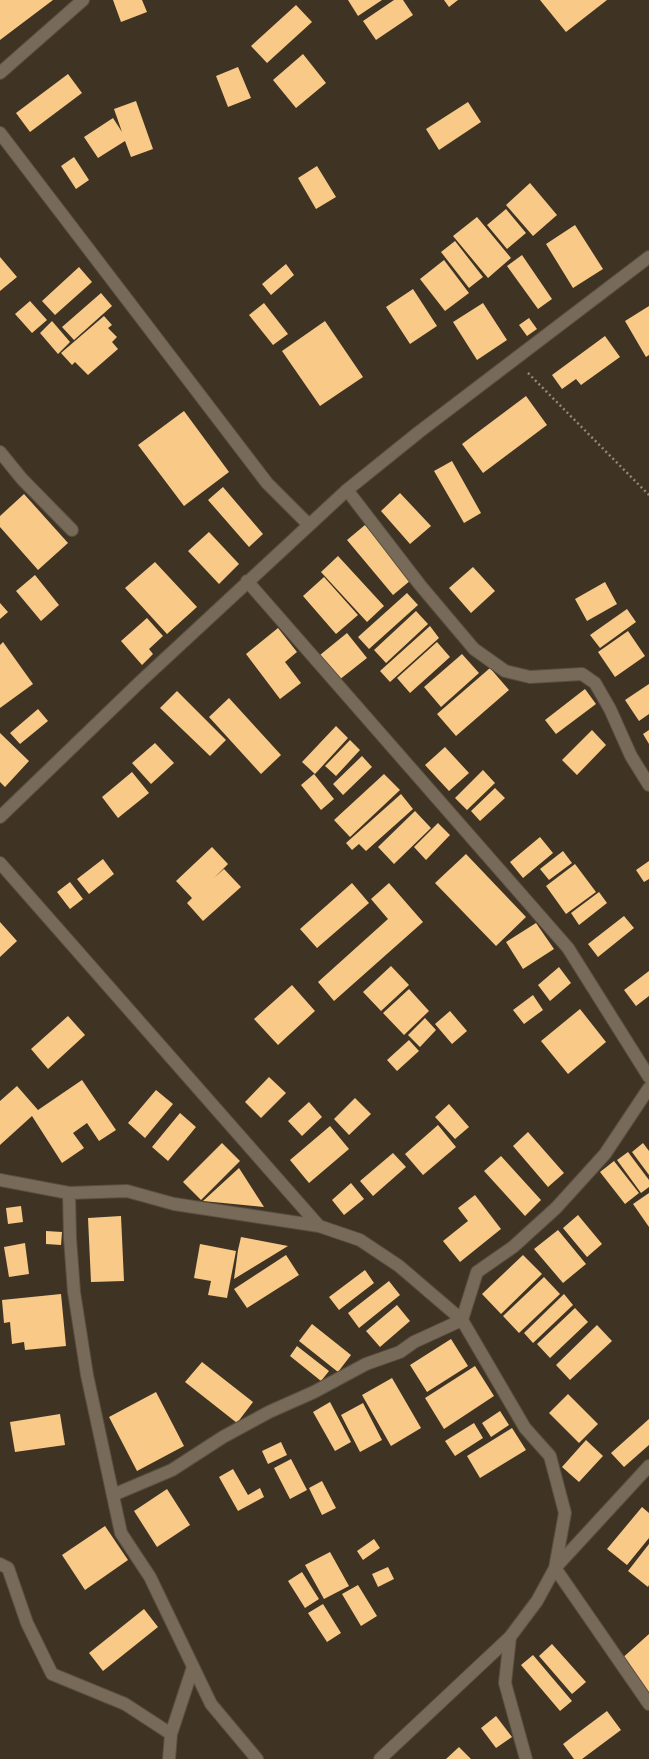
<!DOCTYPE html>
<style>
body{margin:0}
canvas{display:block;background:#3f3323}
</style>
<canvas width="649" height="1759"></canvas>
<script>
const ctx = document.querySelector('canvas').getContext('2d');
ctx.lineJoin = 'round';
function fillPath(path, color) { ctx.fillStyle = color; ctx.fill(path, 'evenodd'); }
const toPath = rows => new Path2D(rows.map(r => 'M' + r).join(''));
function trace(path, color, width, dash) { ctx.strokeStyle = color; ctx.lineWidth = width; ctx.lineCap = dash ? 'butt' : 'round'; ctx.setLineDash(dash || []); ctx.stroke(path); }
fillPath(toPath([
 [0,0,53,0,0,40],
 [113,0,142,0,147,12,121,22],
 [348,0,382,0,358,16],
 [394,0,403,0,413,15,376,40,363,21],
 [444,0,458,0,449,7],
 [540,0,607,0,566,32],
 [296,5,312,22,267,63,251,46],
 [303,54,326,83,296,108,273,80],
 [238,67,251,98,228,107,216,76],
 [68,74,82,93,30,132,16,113],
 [136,101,153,149,131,157,125,141,98,158,84,137,113,118,122,132,114,109],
 [468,102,481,122,439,150,426,129],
 [74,157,89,180,76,189,61,166],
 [317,166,336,197,316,209,298,178],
 [530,183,557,215,533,236,506,205],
 [506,209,526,233,507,249,487,225],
 [477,217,511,258,488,278,453,236],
 [575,225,603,269,573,288,546,244],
 [455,241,483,277,469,288,441,252],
 [522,255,552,299,538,309,507,266],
 [0,257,17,277,0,291],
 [444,260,469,293,445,311,420,279],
 [286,264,294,275,271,295,262,284],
 [79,267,92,282,55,315,42,301],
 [413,289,437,326,410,344,386,307],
 [101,293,112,306,74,340,62,327],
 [30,301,47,320,32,333,15,314],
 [264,303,288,334,273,345,249,315],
 [483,303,507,340,477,360,453,322],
 [649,306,649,355,646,357,625,321],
 [104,316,112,325,108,328,117,337,112,342,118,349,88,375,75,362,72,365,61,353],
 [529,318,537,329,527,336,519,325],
 [52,321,70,342,58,354,40,333],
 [325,321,363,377,320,406,282,351],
 [605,336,620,357,581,385,576,379,562,389,552,375],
 [526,396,547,425,483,473,462,444],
 [184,411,229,472,184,506,138,445],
 [452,461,481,513,464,523,434,471],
 [223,487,263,534,249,547,208,500],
 [400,493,431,526,410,544,381,511],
 [24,494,68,543,38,570,0,527,0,516],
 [365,525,411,580,393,595,347,540],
 [209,532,239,564,219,584,188,551],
 [338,556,384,606,367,622,321,572],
 [155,562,197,607,167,634,125,588],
 [473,567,495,591,471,613,449,588],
 [35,575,59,605,41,621,16,591],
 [324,577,358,615,336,634,303,596],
 [605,582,617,604,587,621,575,599],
 [407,593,418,605,369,649,358,637],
 [0,603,8,612,0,619],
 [627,609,636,622,600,648,590,635],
 [416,611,428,624,386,663,374,650],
 [147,618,163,636,149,649,153,654,142,665,121,641],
 [430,626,439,638,390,682,380,671],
 [278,628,297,652,285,662,301,683,280,699,246,654],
 [628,631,645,656,615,677,598,652],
 [347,633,367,658,339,680,320,655],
 [3,642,33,684,0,708,0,645],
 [437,642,450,657,410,693,397,678],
 [462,654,479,673,441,707,424,687],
 [490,668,509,690,456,736,437,714],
 [649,684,649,714,639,721,625,700],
 [585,689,596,704,556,734,545,720],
 [177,691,226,740,210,756,160,708],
 [229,698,281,755,261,774,209,717],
 [38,709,48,721,20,744,10,733],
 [336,726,348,738,315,774,302,762],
 [592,730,606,745,577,775,562,760],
 [649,730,649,744,643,734],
 [0,733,29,761,5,787,0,782],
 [350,740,360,750,336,776,325,766],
 [155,743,174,763,151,784,132,763],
 [445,747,469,773,449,791,425,765],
 [362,756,372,767,343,795,333,784],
 [483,770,495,783,467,810,455,798],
 [132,772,149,793,118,818,102,797],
 [314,774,334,799,321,810,301,785],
 [384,774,400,790,350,837,334,820],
 [495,788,505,798,480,821,471,811],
 [401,794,413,809,366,851,359,844,352,850,346,843],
 [415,811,431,828,394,864,378,847],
 [438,823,450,835,426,860,414,847],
 [540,837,553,853,523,878,510,862],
 [212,847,228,864,214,878,224,869,241,887,203,921,187,903,192,898,176,881],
 [563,851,572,863,549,880,540,869],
 [466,854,526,917,496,946,435,883],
 [103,859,114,874,89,894,77,879],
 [649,861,649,879,644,882,636,870],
 [575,864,596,892,566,914,546,886],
 [70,882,83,899,70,909,57,892],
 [352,883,369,903,317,948,300,929],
 [389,883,423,922,334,1001,318,982,388,919,371,899],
 [599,892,607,903,579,925,571,913],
 [624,916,634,928,598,957,588,944],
 [0,922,17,941,0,957],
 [536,923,554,949,523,969,506,942],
 [391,966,409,985,381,1011,363,992],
 [559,967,571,983,550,1001,538,985],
 [649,971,649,996,636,1006,624,990],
 [292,985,315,1011,278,1045,254,1019],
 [409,989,429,1011,404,1035,383,1013],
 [533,995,543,1010,524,1024,513,1010],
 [580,1009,606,1042,568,1074,541,1041],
 [450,1011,467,1031,452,1044,435,1024],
 [68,1016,85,1035,48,1069,31,1049],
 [425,1018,436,1030,420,1047,408,1035],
 [409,1040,419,1051,397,1071,387,1060],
 [269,1077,286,1093,261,1118,245,1102],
 [82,1080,116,1130,99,1141,87,1123,73,1133,84,1148,62,1163,32,1116,0,1145,0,1101,17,1086,38,1110],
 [156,1090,173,1104,145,1138,128,1123],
 [355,1098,371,1114,349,1135,334,1119],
 [309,1102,322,1117,302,1136,288,1121],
 [449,1104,469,1127,455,1139,435,1117],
 [180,1113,196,1127,168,1161,152,1147],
 [438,1125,456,1147,423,1175,405,1154],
 [330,1126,349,1149,309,1183,290,1160],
 [528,1132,564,1173,548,1187,513,1146],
 [222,1143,240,1161,201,1200,183,1182],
 [643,1143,649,1151,649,1175,632,1152],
 [628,1152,649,1180,649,1187,641,1193,617,1160],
 [393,1153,406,1167,373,1196,360,1181],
 [501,1156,541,1200,525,1216,484,1171],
 [614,1161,639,1193,625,1204,600,1172],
 [239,1168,264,1207,203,1201],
 [351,1183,364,1199,344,1215,332,1200],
 [649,1193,649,1227,633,1204],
 [475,1195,501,1229,460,1262,443,1241,468,1221,458,1208],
 [21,1206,23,1222,8,1224,6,1208],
 [578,1215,602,1244,587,1257,563,1228],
 [121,1216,124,1281,91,1282,88,1218],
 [558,1230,586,1264,563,1283,534,1249],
 [46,1231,62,1232,61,1245,46,1244],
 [241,1237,288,1246,234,1279,238,1250],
 [25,1243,29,1274,9,1277,4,1247],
 [200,1244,236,1251,227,1298,208,1295,211,1281,194,1278],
 [286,1255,299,1275,247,1308,234,1289],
 [523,1255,542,1274,501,1314,482,1294],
 [365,1270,374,1283,339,1310,329,1297],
 [544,1277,560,1294,519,1333,503,1316],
 [389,1281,400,1295,359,1328,348,1313],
 [61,1294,66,1346,25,1350,24,1342,12,1344,10,1322,4,1323,2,1300],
 [564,1294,573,1305,533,1343,524,1333],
 [397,1305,410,1321,380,1347,366,1331],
 [575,1308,588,1322,550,1358,537,1344],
 [312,1324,351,1355,338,1372,299,1341],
 [597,1325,612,1341,570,1380,556,1365],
 [451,1339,468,1366,427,1392,410,1365],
 [297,1346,329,1371,321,1381,290,1356],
 [202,1362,253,1402,237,1423,185,1382],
 [475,1366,494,1396,444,1429,425,1398],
 [392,1378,421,1428,391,1446,362,1395],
 [156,1392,184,1446,137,1471,109,1417],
 [568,1394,598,1424,579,1443,549,1413],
 [330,1402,351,1442,335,1451,313,1412],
 [363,1403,382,1440,360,1452,341,1415],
 [500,1411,509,1425,491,1437,482,1423],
 [60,1414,65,1445,15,1452,10,1422],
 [649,1419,649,1445,624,1467,611,1453],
 [474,1423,483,1438,455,1456,445,1441],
 [512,1428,526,1450,480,1478,467,1456],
 [586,1440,603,1456,579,1482,562,1467],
 [281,1442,287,1455,268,1464,262,1451],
 [291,1459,307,1490,290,1499,274,1468],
 [233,1469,248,1495,260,1488,264,1497,238,1511,219,1477],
 [322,1481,336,1508,322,1515,309,1488],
 [167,1489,190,1525,157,1547,134,1511],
 [642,1507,649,1513,649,1538,627,1565,607,1549],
 [105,1526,128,1560,85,1590,62,1555],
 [374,1539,380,1548,363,1560,357,1551],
 [649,1544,649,1585,648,1587,628,1571],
 [330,1552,349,1586,324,1599,305,1565],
 [388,1567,394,1579,378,1587,372,1574],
 [302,1572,319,1599,305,1608,288,1581],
 [358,1585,377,1616,361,1626,342,1594],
 [323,1604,341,1633,327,1642,308,1613],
 [144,1609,158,1627,103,1671,89,1653],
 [649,1634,649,1695,619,1661],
 [552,1644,586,1682,572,1694,539,1656],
 [533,1655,572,1701,560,1711,521,1665],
 [607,1711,621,1730,582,1759,574,1759,563,1744],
 [496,1716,512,1737,496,1748,481,1728],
 [459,1747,471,1759,446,1759]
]), '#f8c987');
const minor = toPath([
 [0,73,83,0],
 [0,133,267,483,308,524],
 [0,452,22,479,72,530],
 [347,490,420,585,474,649,505,671,530,677,582,674,595,683,610,709,631,756,649,785],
 [247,581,568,948,649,1077],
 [0,817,141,681,347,490,419,432,649,257],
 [0,863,319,1226],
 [0,1180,69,1193,127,1191,174,1204,319,1226,360,1240,399,1266,462,1320,525,1428,550,1456,565,1513,555,1568,537,1601,510,1637,380,1759],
 [69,1193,70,1238,74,1292,87,1375,121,1533,150,1577,211,1704,257,1759],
 [649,1466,555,1568,649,1704],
 [113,1495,172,1470,223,1437,269,1412,314,1392,366,1364,400,1352,414,1342,462,1320,477,1272,513,1247,556,1208,605,1154,649,1088],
 [0,1564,8,1568,27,1623,52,1674,125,1704,171,1734],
 [510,1637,505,1683,526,1759],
 [169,1759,171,1734,193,1667]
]);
trace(minor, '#594f41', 14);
trace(toPath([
 [528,373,649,495]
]), '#91877a', 2.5, [2, 3]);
trace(minor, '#786a58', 12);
</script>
